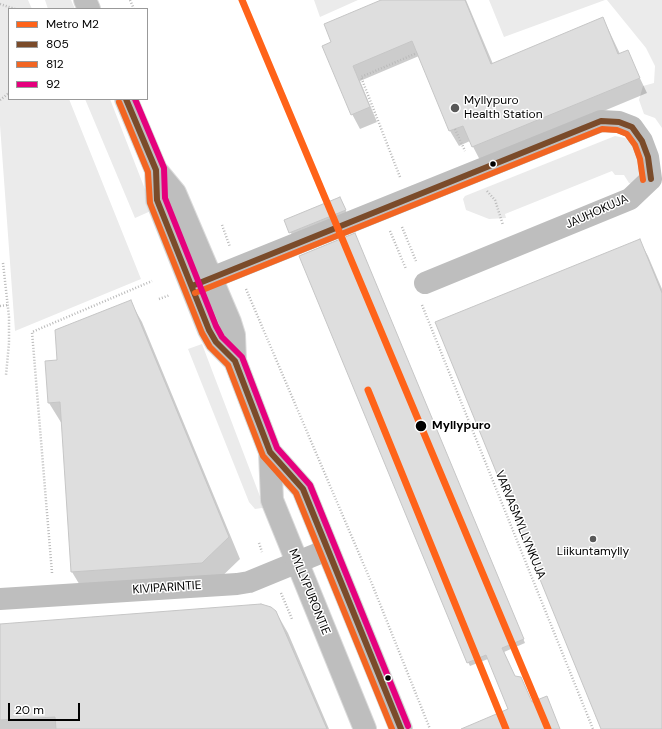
<!DOCTYPE html>
<style>
body{margin:0}
#map{position:relative;width:662px;height:729px;overflow:hidden;background:#fff;font-family:"DM Sans",sans-serif}
canvas{display:block}
.legend{position:absolute;left:8px;top:8px;width:140px;height:92px;box-sizing:border-box;background:#fff;border:1px solid #999;margin:0;padding:5px 7px;list-style:none;font-size:12px;color:#000}
.legend li{display:flex;align-items:center;gap:8px;height:20px}
.legend b{width:20px;border:1px solid #999}
.scale{position:absolute;left:8px;top:703px;width:72px;height:18px;box-sizing:border-box;border:2px solid #000;border-top:0;padding-left:5px;font-size:12px;line-height:14px;white-space:nowrap;color:#000;-webkit-text-stroke:3px #fff;paint-order:stroke}
</style>
<div id="map">
<canvas width="662" height="729"></canvas>
<ul class="legend">
<li><b style="height:5px;background:#ff6319"></b>Metro M2</li>
<li><b style="height:5px;background:#7a4b2a"></b>805</li>
<li><b style="height:5px;background:#f26522"></b>812</li>
<li><b style="height:5px;background:#e5007d"></b>92</li>
</ul>
<div class="scale">20 m</div>
</div>
<script>
const ctx = document.querySelector('canvas').getContext('2d');
ctx.lineJoin = 'round';
function fillPath(path, color) { ctx.fillStyle = color; ctx.fill(path, 'evenodd'); }
const toPath = rows => new Path2D(rows.map(r => 'M' + r).join(''));
function trace(path, color, width, dash) { ctx.strokeStyle = color; ctx.lineWidth = width; ctx.lineCap = dash ? 'butt' : 'round'; ctx.setLineDash(dash || []); ctx.stroke(path); }
function write(font, color, halo, rows, align = 'center') {
  ctx.font = font + ' "DM Sans",sans-serif'; ctx.lineWidth = 3; ctx.setLineDash([]); ctx.textBaseline = 'middle'; ctx.strokeStyle = halo; ctx.fillStyle = color; for (const [text, x, y, turn = 0] of rows) {
    ctx.save(); ctx.translate(x, y); ctx.rotate((+turn || 0) * Math.PI / 180); ctx.textAlign = isNaN(turn) ? turn : align; if (halo) ctx.strokeText(text, 0, 0); ctx.fillText(text, 0, 0); ctx.restore();
  }
}
fillPath(toPath([
 [0,0,28,0,32,9,9,9,9,99,69,99,141,279,15,331,0,125],
 [45,0,71,0,75,9,48,9],
 [314,0,358,0,320,17],
 [489,0,605,0,504,37],
 [607,0,662,0,662,128,655,118,644,114,639,100,643,86,654,83,655,66,646,48],
 [85,99,110,99,153,210,135,218],
 [615,136,625,138,638,149,644,172,632,184,629,183,624,175,615,175,612,171,505,214,506,218,489,219,466,210,463,199,465,196],
 [202,344,264,507,262,508,255,509,249,502,188,349]
]), '#ebebeb');
fillPath(toPath([
 [383,0,466,0,493,64,603,18,620,54,627,51,647,93,481,162,470,141,459,146,450,131,419,56,360,81,377,122,360,129,352,114,333,42],
 [342,203,348,215,293,237,285,221],
 [357,239,525,643,504,652,515,677,532,704,560,729,479,729,510,709,488,659,470,666,468,662],
 [639,240,648,256,662,289,662,729,602,729],
 [130,301,142,322,240,559,214,584,84,592,72,572,62,424,49,403,58,361],
 [276,612,288,633,329,729,0,729,0,625]
]), '#0003');
const building = toPath([
 [381,0,465,0,491,64,603,17,618,54,628,50,640,78,472,147,463,126,449,131,412,41,353,66,370,107,351,115,322,46,331,42,324,24,381,0],
 [340,197,346,210,289,233,284,220,340,197],
 [355,233,524,639,502,648,515,676,521,677,532,702,547,696,560,729,461,729,508,709,486,655,467,663,299,256,355,233],
 [640,239,662,293,662,729,601,729,435,322,640,239],
 [131,300,229,537,202,563,71,572,60,402,48,403,45,361,57,360,55,330,131,300],
 [261,604,271,607,276,611,327,729,56,729,55,717,0,720,0,624,261,604]
]);
fillPath(building, '#dedede');
trace(building, '#c6c6c6', 1);
const major = toPath([
 [85,0,89,9],
 [126,99,156,170,175,193,230,322,234,335,235,361,270,452,272,500,365,729],
 [156,170,157,200,209,330,216,342,235,361],
 [270,452,303,489,401,729]
]);
trace(major, '#dbdbdb', 24);
trace(toPath([
 [130,0,134,9],
 [0,4,15,9],
 [0,100,9,93],
 [455,129,465,151],
 [400,177,361,77,417,53],
 [487,191,495,200,503,225],
 [222,225,230,247],
 [402,227,416,261],
 [390,231,406,269],
 [3,263,9,317,9,343,6,375],
 [246,289,372,584,430,729],
 [159,299,170,295],
 [422,305,593,729],
 [0,306,8,305],
 [259,543,262,552],
 [52,573,32,332,152,281],
 [281,593,292,619]
]), '#b9b9b9', 2.5, [1, 2]);
trace(toPath([
 [425,283,630,199,651,179],
 [194,285,601,121,619,122,632,127,642,141,648,157,651,179],
 [0,599,237,584,249,582,327,550]
]), '#bebebe', 22);
trace(major, '#bebebe', 22);
trace(toPath([
 [126,99,156,170,157,200,209,330,216,342,235,361,270,452,303,489,401,729],
 [192,286,601,121,619,122,632,127,642,141,648,157,651,179]
]), '#7a4b2a', 6);
trace(toPath([
 [119,102,148,172,150,203,202,333,210,347,228,365,263,456,296,493,392,729],
 [195,293,602,129,617,130,627,134,635,145,640,159,643,180]
]), '#f26522', 6);
trace(toPath([
 [135,99,164,168,165,198,216,326,222,337,242,357,277,448,310,485,408,726]
]), '#e5007d', 6);
trace(toPath([
 [242,0,548,729],
 [368,390,506,729]
]), '#ff6319', 7);
for (const [x, y, r, color] of [
 [455,108,5,"#595959"],
 [493,164,3.5,"#000"],
 [421,426,6,"#000"],
 [593,539,4,"#595959"],
 [388,678,3.5,"#000"]
]) { const dot = new Path2D(); dot.arc(x, y, r, 0, 2 * Math.PI); ctx.fillStyle = color; ctx.fill(dot); trace(dot, '#fff', 1.5); }
write('12px', '#000', '#fff', [
 ["Myllypuro",464,101],
 ["Health Station",464,115],
 ["Liikuntamylly",593,552,"center"]
], 'left');
write('12px', '#000', '#fff', [
 ["JAUHOKUJA",597,212,-24],
 ["VARVASMYLLYNKUJA",520,525,68],
 ["KIVIPARINTIE",167,588,-4],
 ["MYLLYPURONTIE",309,592,68]
]);
write('bold 12px', '#000', '#fff', [
 ["Myllypuro",432,426]
], 'left');
</script>
